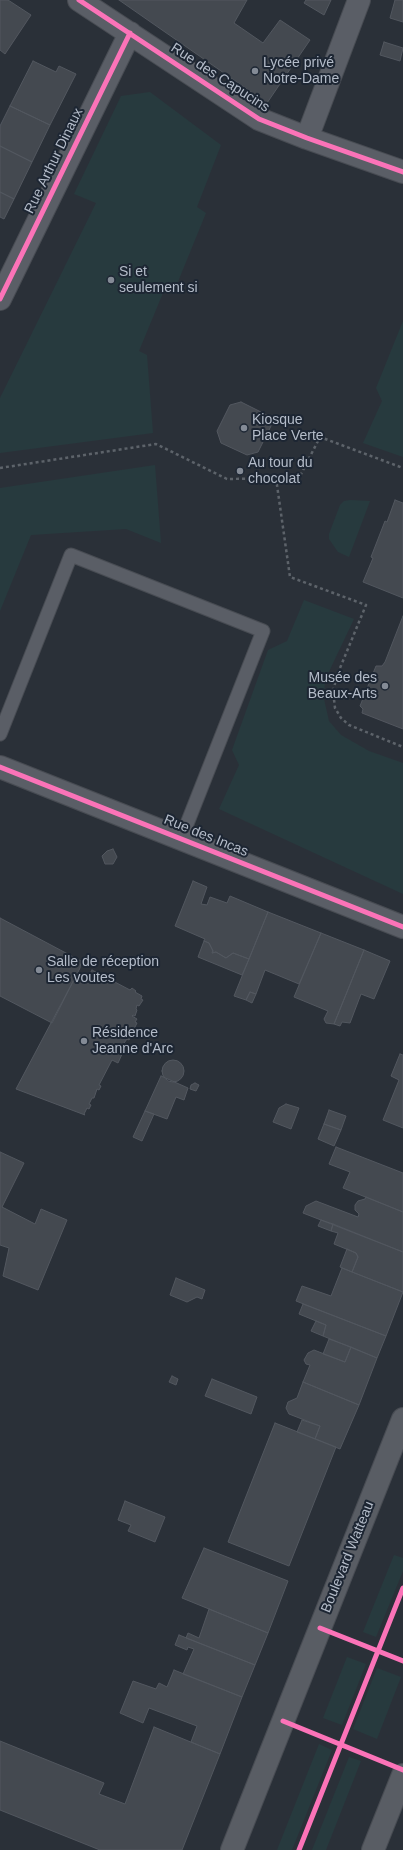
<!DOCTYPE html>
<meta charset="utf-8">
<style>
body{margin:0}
canvas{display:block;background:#2a3038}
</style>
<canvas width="403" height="1850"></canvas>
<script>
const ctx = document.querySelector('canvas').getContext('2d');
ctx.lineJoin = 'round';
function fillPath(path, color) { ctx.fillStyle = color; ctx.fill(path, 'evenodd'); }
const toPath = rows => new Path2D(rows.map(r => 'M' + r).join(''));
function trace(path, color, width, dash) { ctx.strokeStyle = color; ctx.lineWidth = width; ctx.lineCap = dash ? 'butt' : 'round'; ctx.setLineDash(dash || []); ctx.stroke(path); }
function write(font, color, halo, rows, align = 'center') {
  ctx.font = font + ' Arial,sans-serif'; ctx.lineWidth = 4; ctx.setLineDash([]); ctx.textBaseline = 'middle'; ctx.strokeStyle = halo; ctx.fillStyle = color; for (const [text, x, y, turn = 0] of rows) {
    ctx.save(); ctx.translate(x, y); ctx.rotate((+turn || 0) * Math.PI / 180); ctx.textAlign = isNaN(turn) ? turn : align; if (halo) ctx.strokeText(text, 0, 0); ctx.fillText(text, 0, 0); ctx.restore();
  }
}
fillPath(toPath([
 [150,92,221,145,197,207,206,213,175,289,165,288,139,351,147,355,153,433,0,453,0,398,96,203,74,194,121,96],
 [403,321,403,457,363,443,382,401,376,388],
 [155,465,161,543,126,529,31,535,0,611,0,488],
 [350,500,370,501,349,557,338,552,329,539,329,534,340,505,344,501],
 [304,600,354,619,325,680,324,699,329,721,341,735,369,751,403,763,403,894,219,809,239,765,232,750,268,650,287,641],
 [394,1555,403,1558,403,1571,376,1637,363,1632],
 [347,1657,366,1664,342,1725,323,1718],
 [377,1668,401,1677,377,1739,353,1729],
 [319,1744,332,1750,292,1850,277,1850],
 [349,1757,361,1761,326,1850,312,1850]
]), '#273a3e');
const building = toPath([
 [0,0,8,0,31,15,5,54,0,50,0,0],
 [119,0,247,0,234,23,263,43,280,20,310,40,267,103,119,0],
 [306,0,331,0,324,15,304,3,306,0],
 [395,0,403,0,403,22,390,18,395,0],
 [384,42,403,48,400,61,380,55,384,42],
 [33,61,56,72,59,66,76,74,50,125,10,106,33,61],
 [10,106,50,125,32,162,0,146,0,126,10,106],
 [0,146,32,162,14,199,0,192,0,146],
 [0,192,14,199,4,219,0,217,0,192],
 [241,402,267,415,271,426,258,452,247,455,221,443,217,431,230,405,241,402],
 [395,500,403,503,403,598,363,582,373,558,371,557,385,521,387,522,395,500],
 [403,616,403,729,362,713,363,709,360,706,376,666,382,666,385,662,403,616],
 [113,849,117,857,113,864,105,864,102,856,107,851,113,849],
 [193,881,207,887,201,904,207,905,210,897,227,903,230,896,268,912,249,959,233,953,226,958,216,952,212,953,213,951,209,943,204,941,205,939,175,926,193,881],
 [268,912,321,933,299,984,265,970,256,994,250,992,246,1000,234,996,268,912],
 [0,918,81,961,80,968,52,1023,0,996,0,918],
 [321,933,364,950,334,1024,326,1023,324,1019,328,1011,294,997,321,933],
 [204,941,209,943,213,951,212,953,216,952,226,958,233,953,249,959,242,975,198,957,204,941],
 [364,950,390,961,374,999,361,994,350,1023,342,1022,340,1026,334,1024,364,950],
 [92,970,130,990,132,988,136,991,135,992,142,996,141,999,143,1000,139,1006,137,1005,136,1009,137,1010,135,1016,133,1015,132,1016,137,1019,135,1022,137,1023,134,1029,132,1028,130,1032,132,1034,129,1040,127,1039,124,1043,126,1044,123,1050,121,1049,120,1051,123,1052,118,1063,112,1060,99,1085,101,1086,99,1090,97,1089,94,1098,92,1098,89,1104,91,1105,89,1109,87,1108,84,1114,85,1115,16,1089,78,972,88,977,92,970],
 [250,992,256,994,252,1003,246,1000,250,992],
 [400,1054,403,1055,403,1128,383,1120,399,1080,391,1076,400,1054],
 '162 1071a11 11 0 1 1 22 0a11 11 0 1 1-22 0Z',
 [161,1076,188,1088,184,1100,176,1097,167,1119,145,1111,161,1076],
 [195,1083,199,1085,196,1091,190,1089,191,1085,195,1083],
 [286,1104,299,1108,291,1129,273,1122,279,1108,286,1104],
 [329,1110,346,1116,341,1130,324,1124,329,1110],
 [145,1111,154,1114,142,1141,133,1137,145,1111],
 [324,1124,341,1130,334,1146,318,1139,324,1124],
 [336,1147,403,1173,403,1212,343,1188,350,1172,329,1164,336,1147],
 [0,1152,24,1163,2,1207,35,1224,41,1209,67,1220,38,1290,3,1276,9,1248,0,1245,0,1152],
 [366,1197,403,1212,403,1252,303,1213,306,1206,316,1201,358,1217,359,1214,355,1210,355,1205,358,1201,365,1199,366,1197],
 [321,1220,333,1224,331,1231,318,1226,321,1220],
 [333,1224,403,1252,403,1292,352,1272,358,1257,356,1253,334,1244,338,1233,331,1231,333,1224],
 [347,1249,356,1253,358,1257,352,1272,340,1267,347,1249],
 [342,1268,403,1292,386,1336,296,1301,302,1286,331,1296,342,1268],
 [176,1278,205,1290,202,1299,197,1297,187,1302,170,1295,176,1278],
 [303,1304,386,1336,377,1358,323,1336,326,1325,299,1314,303,1304],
 [316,1321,326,1325,323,1336,311,1331,316,1321],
 [329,1339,351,1347,345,1362,323,1354,329,1339],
 [351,1347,377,1358,359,1405,303,1382,310,1365,306,1364,304,1360,308,1353,314,1350,345,1362,351,1347],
 [172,1376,178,1379,176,1385,169,1382,172,1376],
 [212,1379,257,1397,251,1414,205,1396,212,1379],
 [303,1382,359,1405,340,1449,315,1439,320,1426,289,1414,286,1408,288,1402,297,1398,303,1382],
 [302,1420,320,1426,315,1439,297,1432,302,1420],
 [275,1423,336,1447,289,1566,228,1542,275,1423],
 [125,1501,165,1517,155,1542,128,1531,131,1525,118,1520,125,1501],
 [204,1548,288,1581,268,1633,182,1598,204,1548],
 [209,1609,268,1633,255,1665,186,1638,188,1633,199,1638,209,1609],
 [179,1635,255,1665,242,1697,183,1674,194,1649,188,1647,187,1650,175,1645,179,1635],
 [174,1670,242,1697,220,1754,191,1742,197,1726,149,1708,143,1723,120,1713,133,1681,156,1689,159,1683,167,1687,174,1670],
 [154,1727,220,1754,182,1850,100,1850,0,1810,0,1741,104,1783,99,1794,125,1804,154,1727]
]);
fillPath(building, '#444950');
trace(building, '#52575f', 1);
const lane = toPath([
 [0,734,71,555,263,631,181,839]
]);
const street = toPath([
 [79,0,259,119,307,138,403,172],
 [307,138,359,0],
 [0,299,130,33],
 [0,767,403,927]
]);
const secondary = toPath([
 [232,1850,403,1419],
 [373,1850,403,1775]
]);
trace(lane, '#484c53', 15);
trace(street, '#484c53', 24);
trace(secondary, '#484c53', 24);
trace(toPath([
 [0,468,156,444,227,479,299,478,320,437,403,468],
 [276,478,290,577,366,605,338,673,333,691,335,708,341,718,349,725,403,747]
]), '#5d636a', 2.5, [3, 3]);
trace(lane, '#5a5e66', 13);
trace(street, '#5a5e66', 22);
trace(secondary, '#595d64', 22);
trace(toPath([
 [79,0,259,119,307,138,403,172],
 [0,299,130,33],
 [0,767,403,927],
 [320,1628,403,1661],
 [283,1721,403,1770],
 [299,1850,403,1588]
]), '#fb73b8', 5);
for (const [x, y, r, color] of [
 [255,71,4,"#848b96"],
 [111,280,4,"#848b96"],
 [244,428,4,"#848b96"],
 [240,471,4,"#848b96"],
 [385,686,4,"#848b96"],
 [39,970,4,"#848b96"],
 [84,1041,4,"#848b96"]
]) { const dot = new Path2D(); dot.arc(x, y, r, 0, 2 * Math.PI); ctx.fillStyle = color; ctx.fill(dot); trace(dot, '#1d2633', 1.5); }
write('14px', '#b4bcc9', '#1d2633', [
 ["Lycée privé",263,63],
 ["Notre-Dame",263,79],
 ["Si et",119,272],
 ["seulement si",119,288],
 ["Kiosque",252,420],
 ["Place Verte",252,436],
 ["Au tour du",248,463],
 ["chocolat",248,479],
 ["Musée des",377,678,"right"],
 ["Beaux-Arts",377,694,"right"],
 ["Salle de réception",47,962],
 ["Les voutes",47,978],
 ["Résidence",92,1033],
 ["Jeanne d'Arc",92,1049]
], 'left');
write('14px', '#b4bcc9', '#1d2633', [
 ["Rue des Capucins",220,78,33],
 ["Rue Arthur Dinaux",54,161,-64],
 ["Rue des Incas",206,836,22],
 ["Boulevard Watteau",348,1557,-68]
]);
</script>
